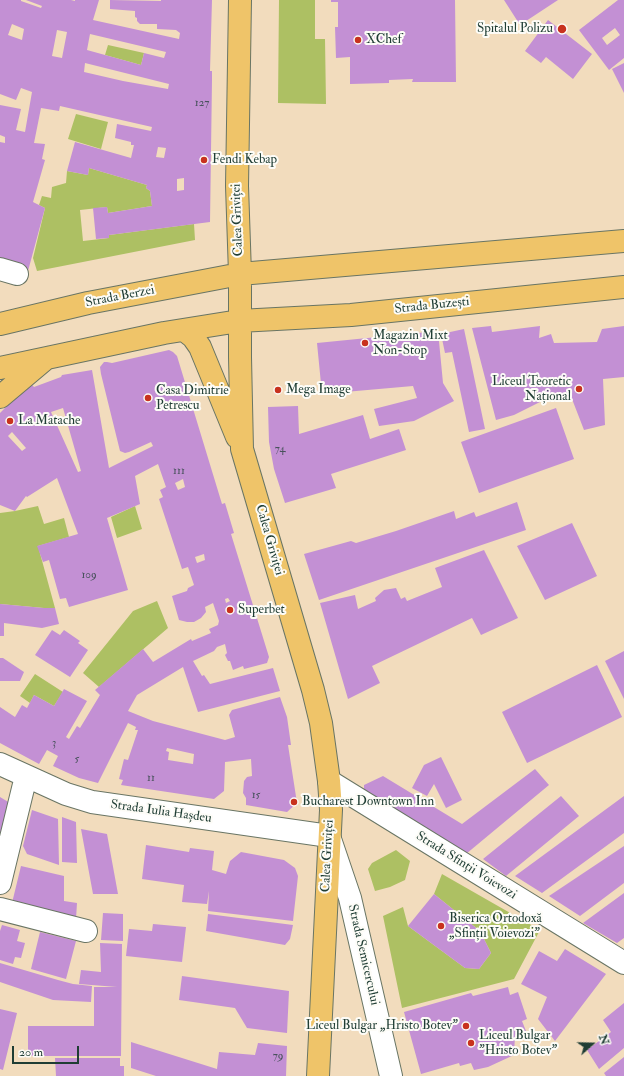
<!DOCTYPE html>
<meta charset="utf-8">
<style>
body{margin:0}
#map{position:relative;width:624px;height:1076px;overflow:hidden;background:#f2dcbd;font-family:"IM FELL Double Pica",serif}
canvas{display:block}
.north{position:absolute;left:572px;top:1024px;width:40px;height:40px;-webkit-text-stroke:3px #fdfcf7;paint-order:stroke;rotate:70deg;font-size:11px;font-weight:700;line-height:16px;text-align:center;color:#1f3d34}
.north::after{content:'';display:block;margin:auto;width:14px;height:18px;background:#1f3d34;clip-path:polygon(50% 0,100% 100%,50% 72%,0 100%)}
.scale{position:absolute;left:12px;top:1046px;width:67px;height:18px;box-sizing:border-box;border:2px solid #1f3d34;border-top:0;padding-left:5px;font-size:12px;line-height:14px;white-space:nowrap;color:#1f3d34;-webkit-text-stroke:3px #fdfcf7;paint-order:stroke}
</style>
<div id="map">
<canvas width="624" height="1076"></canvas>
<div class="north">N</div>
<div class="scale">20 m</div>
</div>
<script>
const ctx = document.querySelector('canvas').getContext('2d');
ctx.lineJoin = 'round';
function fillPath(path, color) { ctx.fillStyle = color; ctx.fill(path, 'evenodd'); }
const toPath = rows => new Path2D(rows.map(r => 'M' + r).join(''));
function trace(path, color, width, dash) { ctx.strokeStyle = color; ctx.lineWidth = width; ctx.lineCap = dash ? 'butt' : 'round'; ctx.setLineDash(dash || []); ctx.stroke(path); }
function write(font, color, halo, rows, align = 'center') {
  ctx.font = font + ' "IM FELL Double Pica",serif'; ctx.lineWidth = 4; ctx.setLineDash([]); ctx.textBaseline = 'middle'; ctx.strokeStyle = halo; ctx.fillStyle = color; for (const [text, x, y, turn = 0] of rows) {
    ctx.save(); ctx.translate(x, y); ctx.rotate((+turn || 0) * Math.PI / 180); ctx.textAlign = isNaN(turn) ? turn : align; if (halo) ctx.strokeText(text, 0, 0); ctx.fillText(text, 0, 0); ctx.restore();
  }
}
fillPath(toPath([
 [279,0,315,0,315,39,325,39,326,104,278,103],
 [108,45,144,53,141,65,105,55],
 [76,114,108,122,101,149,68,139],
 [89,168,147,185,146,188,150,191,152,206,108,213,107,207,80,210,83,241,109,238,109,235,194,224,195,240,37,271,33,258,45,208,39,205,42,196,51,198,52,187,66,183,67,171,88,175],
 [38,506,44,524,64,518,69,537,38,546,55,608,44,608,0,604,0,513,15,511],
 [135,506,142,529,117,538,111,517],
 [157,601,168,628,99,687,83,673,133,611],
 [35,674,63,692,54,706,34,695,30,703,20,696],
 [396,850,410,861,405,880,390,887,375,891,368,869,372,863],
 [442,874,540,930,514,979,402,1008,383,916,403,907,408,926,465,968,479,969,491,953,480,931,434,894]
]), '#adc063');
fillPath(toPath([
 [0,0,21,0,21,1,41,8,42,6,26,0,71,0,75,1,75,0,99,0,93,20,179,39,180,33,176,30,157,29,157,24,140,24,137,21,137,18,135,17,135,11,110,9,110,0,161,1,161,0,212,0,210,71,212,71,212,80,210,222,109,235,109,238,96,239,93,208,107,207,108,213,152,206,150,191,146,188,147,185,89,168,88,175,67,171,75,142,131,158,134,145,131,145,131,142,115,138,117,124,151,131,152,127,60,106,59,111,41,108,34,143,45,144,42,159,45,160,33,202,45,208,28,271,0,264,0,142,5,143,5,137,0,135,0,105,21,109,16,130,25,132,32,92,21,88,16,100,0,94],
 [12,24,24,29,22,40,8,35],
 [57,30,67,32,62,58,52,56],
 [90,34,166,52,164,58,144,53,141,65,87,50],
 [85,63,169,84,168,89,123,81,84,72],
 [158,147,166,148,164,158,156,157],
 [184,178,184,190,177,191,177,179],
 [331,0,455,0,456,82,412,82,413,79,389,80,389,83,350,84,350,57,336,58,335,27,338,27,338,2,331,2],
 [504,0,558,0,520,25],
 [618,0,624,0,624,58,609,70,579,30],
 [615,28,620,35,607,45,602,38],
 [548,20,592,54,573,79,546,57,541,63,525,51],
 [624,63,624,93,612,69],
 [491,326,492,332,540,326,539,338,551,334,554,343,597,342,602,329,624,326,624,377,603,379,605,425,584,430,572,399,559,401,540,402,514,415,496,420,472,328],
 [464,329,485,429,469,432,452,352,445,353,441,334],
 [438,331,443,383,454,401,414,421,379,426,374,409,417,398,413,386,322,394,317,343],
 [169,350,173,352,177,356,222,504,225,503,234,533,231,534,269,657,267,663,244,669,243,666,233,670,230,661,228,661,225,655,227,653,225,644,217,647,214,651,193,661,202,676,204,675,210,684,273,668,280,691,198,712,183,667,137,695,128,711,153,721,225,740,235,737,229,715,232,710,280,697,287,717,291,745,288,745,297,803,287,812,246,805,246,798,243,793,244,781,247,777,252,776,251,759,225,762,224,791,214,799,121,785,123,780,119,779,124,759,128,760,138,730,135,730,136,727,128,723,98,783,79,778,53,766,58,756,47,750,39,764,0,743,0,707,15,717,22,705,27,708,34,695,54,706,64,689,87,701,66,737,69,739,77,726,80,728,100,695,95,690,143,649,153,662,191,639,192,641,211,633,209,629,218,625,219,621,213,603,205,607,206,612,201,618,194,622,187,622,179,620,172,596,187,591,188,588,194,585,188,567,182,569,159,499,163,497,160,490,166,487,158,464,135,476,140,504,107,518,128,590,69,607,66,598,60,599,49,560,43,562,37,546,78,534,57,478,27,497,26,496,15,511,0,505,0,413,24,389,32,385,34,387,61,377,62,375,92,370,109,468,153,446,151,442,129,452,125,453,120,451,101,374,100,367,104,362,107,362,112,363],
 [63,408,81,471,78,472,51,412],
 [12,432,26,448,22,451,8,436],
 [183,479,185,487,178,490,175,483],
 [204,554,205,560,197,563,195,557],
 [228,598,230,601,226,603,225,599],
 [167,748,194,754,193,764,168,760,169,752,166,751],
 [298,406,299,434,363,415,370,439,399,429,406,450,331,474,336,488,285,503,274,469,269,442,268,407],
 [556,408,574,459,479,493,461,442],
 [517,502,526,530,319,600,304,554,351,541,356,543,396,531,454,511,456,519,474,512,476,517],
 [572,523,597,576,545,600,517,546],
 [484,550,518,618,481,635,472,618,372,666,380,683,348,699,320,603,355,595,358,609,376,601,375,598,384,590,396,588,401,599,405,597,407,601,442,587,435,568],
 [0,604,44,608,55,608,59,624,42,628,4,623,4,636,0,636],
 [52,630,60,635,64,630,80,641,78,643,88,650,70,677,35,655],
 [624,651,624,699,605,661],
 [0,658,3,658,24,672,20,681,0,681],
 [597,665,622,717,527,763,502,712],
 [441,757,462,800,446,808,434,784,427,796,412,788,424,765],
 [535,769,549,785,466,854,364,791,364,785,383,776,462,824],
 [561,796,579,816,506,876,483,859],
 [624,796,624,833,542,893,515,876],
 [0,797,10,803,0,841],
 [32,810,58,819,59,865,27,854,23,846],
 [62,817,76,822,77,863,62,862],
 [81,829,107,834,118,894,93,894],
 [146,845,189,852,190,848,214,851,212,870,226,874,230,861,241,852,284,860,295,868,298,876,293,921,208,911,209,891,207,904,182,902,184,885,142,879],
 [624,846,624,883,580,916,549,896],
 [21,866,64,876,64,901,77,903,76,919,12,903],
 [624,893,624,938,617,943,583,923],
 [434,894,480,931,491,953,479,969,465,968,408,926],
 [103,913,123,914,123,941,101,940],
 [208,914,293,925,290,939,285,945,206,931],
 [153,924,186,927,182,962,126,956,129,929,152,931],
 [2,925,20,930,17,941,25,943,21,958,15,957,13,964,0,960,0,931],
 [40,932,76,941,66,979,31,969],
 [100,943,122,944,121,1056,28,1056,28,1026,94,1026,94,987,117,987,79,984,81,970,101,972],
 [565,949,606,974,555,1041,538,1019,547,997,521,984,539,951,557,961],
 [0,963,58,980,73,984,92,986,91,1002,53,1000,0,982],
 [182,976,289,991,287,1033,247,1028,235,1008,179,1000],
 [508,987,510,995,518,992,527,1019,522,1021,526,1031,515,1035,514,1055,488,1067,474,1070,471,1063,460,1066,459,1063,421,1074,404,1012,471,993,473,996],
 [624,1003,624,1048,599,1069,587,1050,611,1032,603,1020],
 [0,1009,17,1013,3,1070,0,1069],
 [131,1042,217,1069,219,1052,255,1055,258,1043,287,1046,286,1076,156,1076,131,1068],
 [624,1057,624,1076,606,1076,604,1073],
 [55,1058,120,1058,120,1066,124,1066,124,1076,56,1076]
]), '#c390d4');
const street = toPath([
 [0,269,17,274],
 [0,764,66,794,92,802,329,836,350,898,391,1076],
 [329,781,624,963],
 [0,883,26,776],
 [0,909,86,931]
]);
const primary = toPath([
 [240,0,237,186,240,274,240,357,242,449,313,690,321,723,329,781,331,810,318,1076],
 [0,324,88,303,240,274,624,241],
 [184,330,193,337,200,347,237,437],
 [0,368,164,333,239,321,351,315,624,287],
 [0,397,44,360]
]);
trace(street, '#697564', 24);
trace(primary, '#697564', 24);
trace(street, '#fff', 22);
trace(primary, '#efc469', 22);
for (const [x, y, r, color] of [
 [562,29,5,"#c8321e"],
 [358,40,4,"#c8321e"],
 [204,160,4,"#c8321e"],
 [365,343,4,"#c8321e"],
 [579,389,4,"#c8321e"],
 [278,390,4,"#c8321e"],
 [148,398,4,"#c8321e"],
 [10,421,4,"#c8321e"],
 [230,610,4,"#c8321e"],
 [294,802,4,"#c8321e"],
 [441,926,4,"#c8321e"],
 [466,1026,4,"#c8321e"],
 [471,1043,4,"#c8321e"]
]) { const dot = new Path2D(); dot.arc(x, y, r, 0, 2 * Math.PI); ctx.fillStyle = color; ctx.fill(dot); trace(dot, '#fdfcf7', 1.5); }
write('11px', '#48525c', null, [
 ["127",202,104],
 ["74",280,450],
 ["111",179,472],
 ["109",89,576],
 ["3",54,744],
 ["5",77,760],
 ["11",151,779],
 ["15",256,796],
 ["79",278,1057]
]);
write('13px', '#1f3d34', '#fdfcf7', [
 ["Spitalul Polizu",553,29,"right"],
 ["XChef",366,40],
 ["Fendi Kebap",212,160],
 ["Magazin Mixt",373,336],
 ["Non-Stop",373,351],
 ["Liceul Teoretic",571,382,"right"],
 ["Național",571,397,"right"],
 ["Mega Image",286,390],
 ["Casa Dimitrie",156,391],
 ["Petrescu",156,406],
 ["La Matache",18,421],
 ["Superbet",238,610],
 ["Bucharest Downtown Inn",302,802],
 ["Biserica Ortodoxă",449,919],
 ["„Sfinții Voievozi”",449,934],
 ["Liceul Bulgar „Hristo Botev”",458,1026,"right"],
 ["Liceul Bulgar",479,1036],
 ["\"Hristo Botev\"",479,1051]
], 'left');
write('13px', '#1f3d34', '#fdfcf7', [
 ["Calea Griviței",238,220,-92],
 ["Strada Berzei",120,297,-11],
 ["Strada Buzești",432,306,-6],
 ["Calea Griviței",269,540,74],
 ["Strada Iulia Hașdeu",161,812,8],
 ["Calea Griviței",328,856,-87],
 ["Strada Sfinții Voievozi",466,866,32],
 ["Strada Semicercului",363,955,77]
]);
</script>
